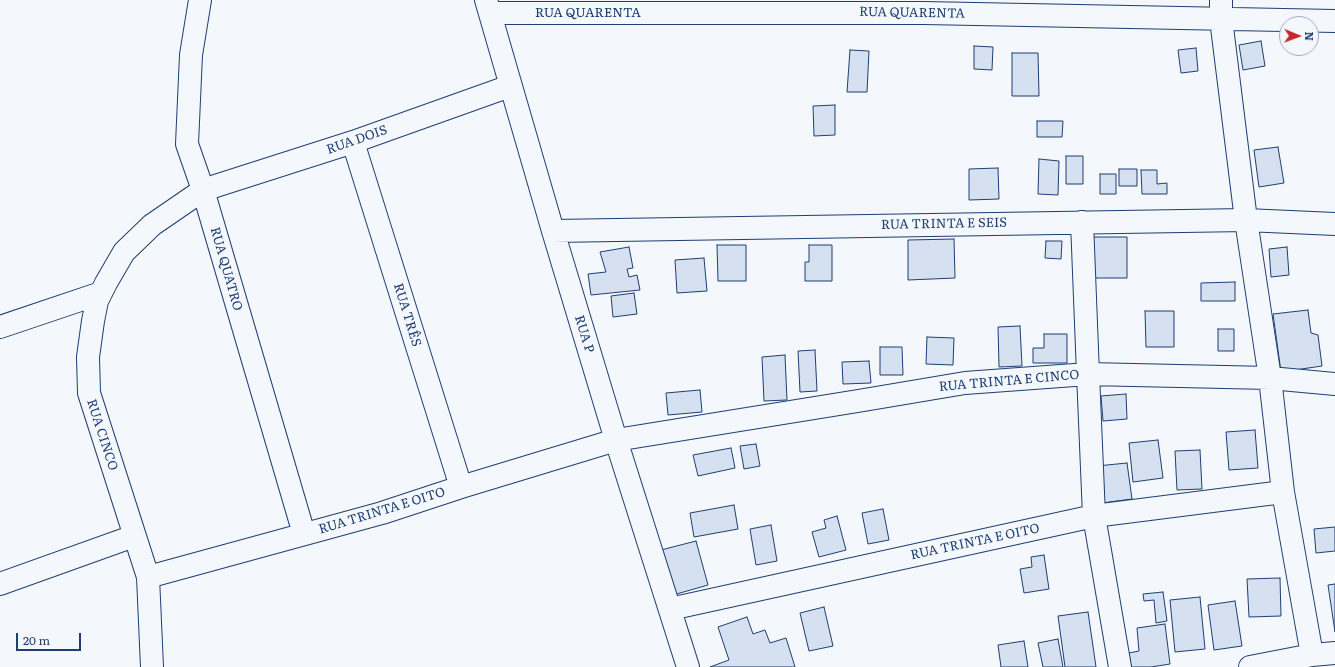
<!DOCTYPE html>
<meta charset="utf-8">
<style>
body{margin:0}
#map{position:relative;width:1335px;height:667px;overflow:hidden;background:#f4f7fb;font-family:Literata,serif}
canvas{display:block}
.north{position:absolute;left:1279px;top:16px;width:40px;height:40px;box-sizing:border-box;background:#f4f7fb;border:1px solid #9eadc5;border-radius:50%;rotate:91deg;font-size:11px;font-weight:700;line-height:16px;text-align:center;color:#1d3f73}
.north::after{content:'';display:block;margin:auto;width:14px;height:18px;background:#c62828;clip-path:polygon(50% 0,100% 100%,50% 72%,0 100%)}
.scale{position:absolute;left:16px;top:633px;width:65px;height:18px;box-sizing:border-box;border:2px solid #1d3f73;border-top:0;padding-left:5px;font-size:12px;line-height:14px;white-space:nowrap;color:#1d3f73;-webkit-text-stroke:3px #f4f7fb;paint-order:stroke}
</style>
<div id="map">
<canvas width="1335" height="667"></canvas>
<div class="north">N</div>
<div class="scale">20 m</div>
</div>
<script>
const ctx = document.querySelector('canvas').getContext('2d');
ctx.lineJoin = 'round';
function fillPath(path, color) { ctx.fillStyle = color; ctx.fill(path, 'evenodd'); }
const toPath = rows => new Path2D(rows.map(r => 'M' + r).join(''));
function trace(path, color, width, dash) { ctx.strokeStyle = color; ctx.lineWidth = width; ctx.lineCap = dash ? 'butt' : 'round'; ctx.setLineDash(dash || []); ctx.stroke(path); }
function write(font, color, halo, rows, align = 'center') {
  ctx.font = font + ' Literata,serif'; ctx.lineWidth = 3; ctx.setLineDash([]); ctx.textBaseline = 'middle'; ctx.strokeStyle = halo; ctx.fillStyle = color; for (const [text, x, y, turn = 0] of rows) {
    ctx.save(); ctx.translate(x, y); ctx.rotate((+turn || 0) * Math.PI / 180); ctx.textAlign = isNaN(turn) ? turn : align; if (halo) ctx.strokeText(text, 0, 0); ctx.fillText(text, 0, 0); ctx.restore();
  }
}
const building = toPath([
 [1261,41,1265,66,1243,70,1239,45,1261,41],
 [974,46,993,47,992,70,974,69,974,46],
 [1196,48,1198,71,1181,73,1178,50,1196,48],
 [850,50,869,51,867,92,847,92,850,50],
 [1012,53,1038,53,1039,96,1012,96,1012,53],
 [835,105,835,135,814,136,813,106,835,105],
 [1037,121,1063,121,1062,137,1037,137,1037,121],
 [1278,147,1284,183,1259,187,1254,150,1278,147],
 [1066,156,1083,156,1083,184,1066,184,1066,156],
 [1039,159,1059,161,1058,195,1038,194,1039,159],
 [998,168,999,199,969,200,969,169,998,168],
 [1119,169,1137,169,1137,186,1119,186,1119,169],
 [1141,170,1157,170,1157,184,1167,183,1167,194,1142,194,1141,170],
 [1100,174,1116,174,1116,194,1100,194,1100,174],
 [1091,237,1127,237,1127,278,1091,278,1091,237],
 [954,239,955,278,908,280,908,240,954,239],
 [1046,241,1062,241,1061,259,1045,258,1046,241],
 [717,245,746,245,746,281,718,281,717,245],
 [809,245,832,245,832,281,805,281,805,262,809,262,809,245],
 [629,247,633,268,627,269,629,277,637,275,640,290,591,295,588,274,606,272,600,252,629,247],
 [1287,247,1289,275,1271,277,1269,249,1287,247],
 [704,258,707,291,677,293,675,260,704,258],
 [1235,282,1235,301,1201,301,1201,283,1235,282],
 [634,293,637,314,613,317,611,296,634,293],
 [1308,310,1311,333,1318,335,1322,366,1281,372,1273,314,1308,310],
 [1145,311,1174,311,1174,347,1146,347,1145,311],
 [1020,326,1022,366,999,367,998,327,1020,326],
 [1218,329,1234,329,1234,351,1218,351,1218,329],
 [1044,334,1067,334,1067,363,1033,363,1033,348,1044,348,1044,334],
 [927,337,954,338,953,365,926,364,927,337],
 [880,347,902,347,903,375,880,375,880,347],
 [815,350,817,391,800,392,798,351,815,350],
 [785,355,787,400,764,401,762,357,785,355],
 [869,361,871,383,843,384,842,362,869,361],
 [700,390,702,412,668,415,666,393,700,390],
 [1126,394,1127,419,1103,421,1101,396,1126,394],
 [1255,430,1258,468,1229,470,1226,432,1255,430],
 [1158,440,1163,478,1133,482,1129,443,1158,440],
 [756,444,760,466,744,469,740,446,756,444],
 [731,448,735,468,698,476,693,455,731,448],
 [1200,450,1202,489,1177,490,1175,451,1200,450],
 [1127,463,1132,499,1102,503,1097,466,1127,463],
 [734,505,738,529,694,537,690,513,734,505],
 [883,509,889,540,868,544,862,513,883,509],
 [837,516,846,550,819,557,812,532,826,528,824,520,837,516],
 [771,525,777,561,756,565,750,529,771,525],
 [1335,527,1335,551,1316,553,1314,529,1335,527],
 [696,541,708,585,673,595,661,550,696,541],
 [1044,555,1049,589,1024,593,1020,569,1032,567,1031,557,1044,555],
 [1280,578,1281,616,1249,617,1247,579,1280,578],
 [1335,584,1335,632,1328,585,1335,584],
 [1163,592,1167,621,1156,623,1154,600,1144,601,1143,594,1163,592],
 [1200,597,1205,649,1175,652,1170,600,1200,597],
 [1235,601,1242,646,1214,650,1208,605,1235,601],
 [824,607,833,646,809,651,800,613,824,607],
 [1088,612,1096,667,1065,667,1058,616,1088,612],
 [747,617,753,634,765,630,770,643,786,638,795,667,710,667,729,660,718,627,747,617],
 [1165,624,1170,664,1151,667,1131,667,1129,653,1139,651,1137,628,1165,624],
 [1058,639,1063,667,1043,667,1038,643,1058,639],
 [1024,641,1028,667,1001,667,998,645,1024,641]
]);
fillPath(building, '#d5e0f0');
trace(building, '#1d3f73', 1);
const minor = toPath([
 [200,0,191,55,187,144,203,190,304,534],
 [486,0,553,231,616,440,688,667],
 [1221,0,1221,19,1246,220,1270,378,1283,492,1312,655],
 [490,13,924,13,1335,21],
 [353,142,461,487],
 [1082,222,1088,374,1094,516,1120,667],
 [553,231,1246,220,1335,224],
 [0,327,101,293],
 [148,577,382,513,461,487,616,440,858,401,965,383,1088,374,1270,378,1335,384],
 [0,584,134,536],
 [670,609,1094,516,1283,492],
 [152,667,148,577,89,393,88,357,93,321,97,301,106,283,124,252,152,225,203,190,353,142,510,86],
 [1250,667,1312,655,1335,653]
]);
trace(minor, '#1d3f73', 24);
trace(minor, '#f4f7fb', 22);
write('13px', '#1d3f73', '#f4f7fb', [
 ["RUA QUARENTA",588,13],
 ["RUA QUARENTA",912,13,1],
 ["RUA DOIS",357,140,-19],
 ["RUA TRINTA E SEIS",944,224,-1],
 ["RUA QUATRO",226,269,74],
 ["RUA TRÊS",407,315,73],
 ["RUA P",584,334,73],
 ["RUA TRINTA E CINCO",1009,381,-5],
 ["RUA CINCO",102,435,72],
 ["RUA TRINTA E OITO",382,511,-17],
 ["RUA TRINTA E OITO",975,542,-12]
]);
</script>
